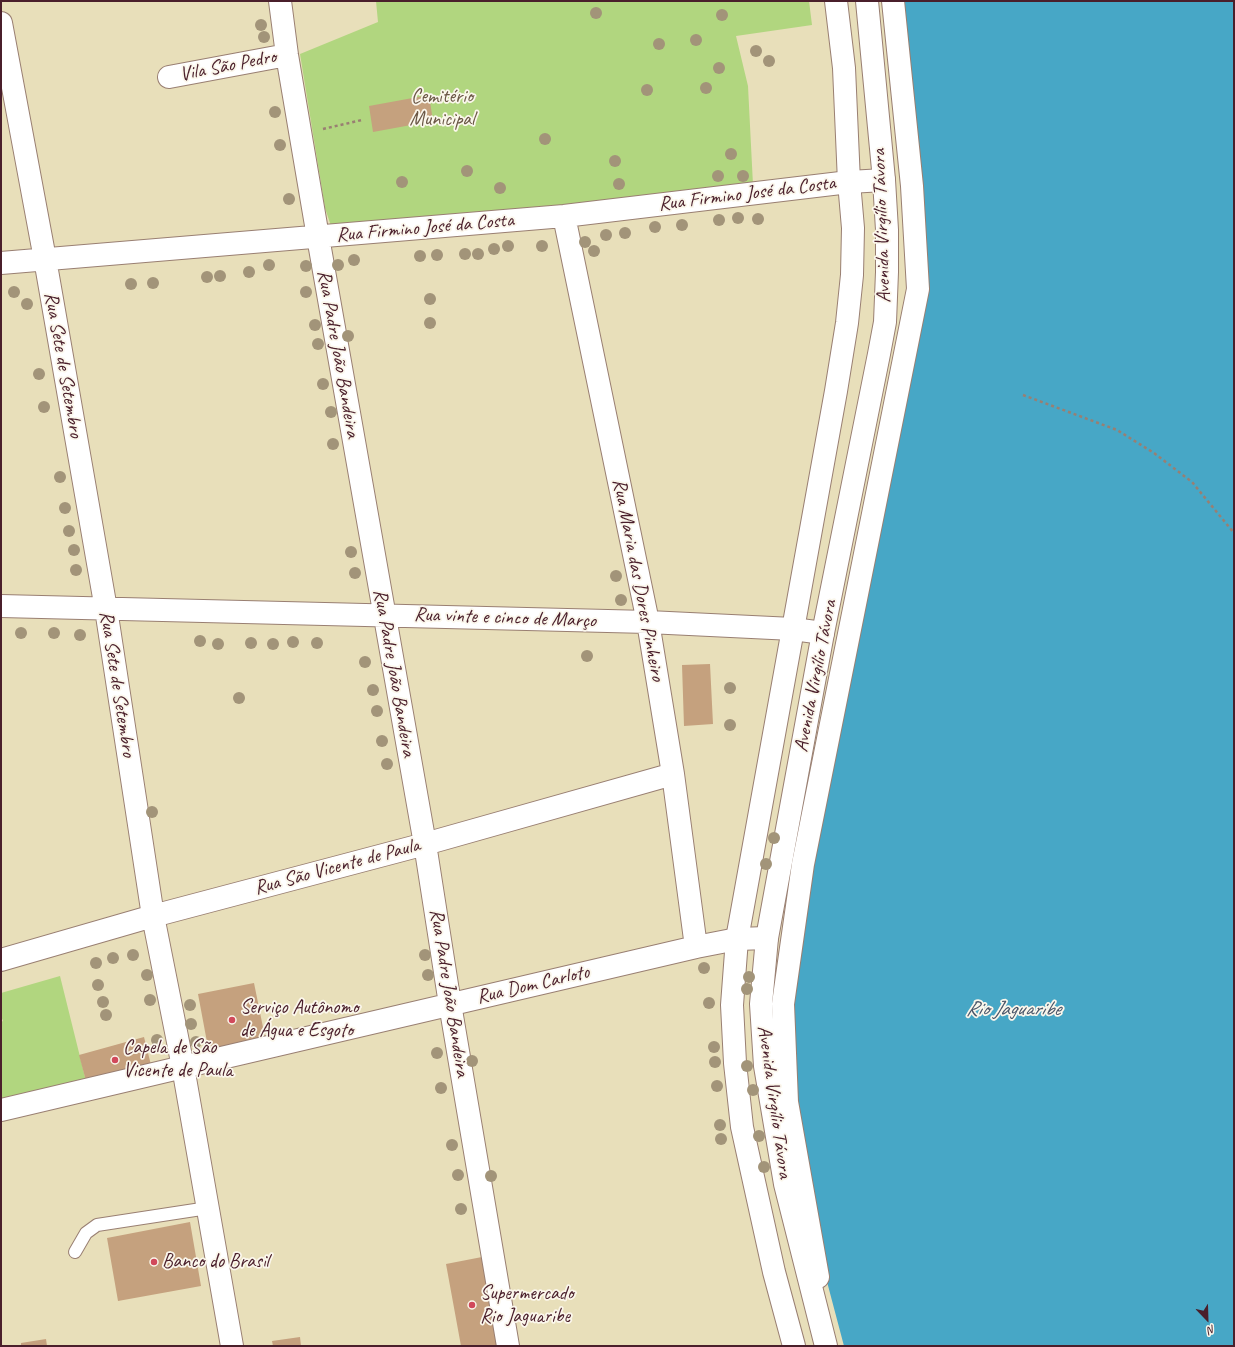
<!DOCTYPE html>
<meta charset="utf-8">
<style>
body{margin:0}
#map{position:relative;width:1235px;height:1347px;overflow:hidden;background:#e8dfba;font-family:Caveat,sans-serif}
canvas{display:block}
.frame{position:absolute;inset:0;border:2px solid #4a1f2b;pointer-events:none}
.north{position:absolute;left:1187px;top:1299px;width:40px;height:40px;-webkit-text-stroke:3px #fbf7ec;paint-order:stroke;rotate:157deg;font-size:11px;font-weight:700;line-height:16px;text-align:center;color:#4a1f2b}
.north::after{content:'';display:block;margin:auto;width:14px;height:18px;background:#4a1f2b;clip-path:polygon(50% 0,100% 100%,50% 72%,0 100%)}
</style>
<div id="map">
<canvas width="1235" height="1347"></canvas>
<div class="frame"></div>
<div class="north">N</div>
</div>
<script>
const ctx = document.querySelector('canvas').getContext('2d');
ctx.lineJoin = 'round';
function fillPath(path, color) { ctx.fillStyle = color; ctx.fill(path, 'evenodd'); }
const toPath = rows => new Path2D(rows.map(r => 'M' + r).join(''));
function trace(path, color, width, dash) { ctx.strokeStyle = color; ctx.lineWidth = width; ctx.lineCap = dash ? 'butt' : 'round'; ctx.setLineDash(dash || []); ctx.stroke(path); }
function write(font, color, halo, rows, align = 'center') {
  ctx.font = font + ' Caveat,sans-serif'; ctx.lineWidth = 3.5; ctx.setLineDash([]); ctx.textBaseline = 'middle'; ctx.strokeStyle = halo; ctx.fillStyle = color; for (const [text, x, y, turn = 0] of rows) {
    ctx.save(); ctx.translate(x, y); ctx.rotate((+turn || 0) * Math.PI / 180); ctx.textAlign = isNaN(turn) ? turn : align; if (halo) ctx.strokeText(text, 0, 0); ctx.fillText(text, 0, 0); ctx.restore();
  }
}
fillPath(toPath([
 [376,1,809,1,812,25,736,36,748,86,753,185,371,225,331,226,325,208,300,54,378,22],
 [60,976,86,1081,1,1102,1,1022,3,1021,1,1016,1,993]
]), '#b1d67f');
fillPath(toPath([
 [902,1,1234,1,1234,1346,844,1346,826,1278,795,1101,791,1003,810,863,925,288]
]), '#47a7c6');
fillPath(toPath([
 [429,95,433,121,373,132,369,106],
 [710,664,713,724,684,726,682,665],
 [254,983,267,1047,210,1058,198,994],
 [144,1037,151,1065,86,1081,79,1055],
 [190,1222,201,1286,118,1301,107,1238],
 [482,1257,498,1346,461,1346,446,1264],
 [300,1337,301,1346,273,1346,272,1341],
 [46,1339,47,1346,21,1346,21,1343]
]), '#c5a17e');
const lane = toPath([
 [75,1252,86,1233,97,1225,208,1208]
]);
const street = toPath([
 [280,1,287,55,318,237,425,844,450,1004,508,1346],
 [1,23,45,259,106,609,153,916,183,1067,232,1346],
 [169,77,287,55],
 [564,216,648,622,673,774,696,947],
 [1,263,564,216,849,182,884,180],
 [1,606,648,622,793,629,823,633],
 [1,960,153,916,425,844,673,774],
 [1,1110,183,1067,696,947,737,939,767,938],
 [818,1277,787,1102,783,1004,803,864,918,289,912,186,893,1]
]);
const secondary = toPath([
 [794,1346,774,1272,742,1127,735,1063,732,1005,737,939,836,391,847,323,852,275,853,228,849,182,844,68,836,1],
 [826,1346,785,1184,765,1066,761,1004,767,938,823,633,879,354,885,322,887,272,887,230,884,180,867,1]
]);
trace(lane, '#997f72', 14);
trace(street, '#997f72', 24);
trace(secondary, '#997f72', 24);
trace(toPath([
 [323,129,362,120],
 [1023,395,1117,430,1154,453,1192,482,1234,533]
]), '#997f72', 2.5, [3, 3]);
trace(lane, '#fff', 12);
trace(street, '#fff', 22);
trace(secondary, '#fff', 22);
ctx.fillStyle = '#a29479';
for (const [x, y] of [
 [596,13],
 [722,15],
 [261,25],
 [264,37],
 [696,40],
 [659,44],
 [756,51],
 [769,61],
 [719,68],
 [706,88],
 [647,90],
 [275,112],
 [545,139],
 [280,145],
 [731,154],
 [615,161],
 [467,171],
 [718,176],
 [743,176],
 [402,182],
 [619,184],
 [500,188],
 [289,199],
 [738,218],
 [758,219],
 [719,220],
 [682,225],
 [655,227],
 [625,233],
 [606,235],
 [585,242],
 [508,246],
 [542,246],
 [494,249],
 [594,251],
 [465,254],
 [478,254],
 [437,255],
 [420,256],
 [354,260],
 [269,265],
 [338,265],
 [306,266],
 [249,272],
 [220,276],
 [207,277],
 [153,283],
 [131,284],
 [14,292],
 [306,292],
 [430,299],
 [27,304],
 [430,323],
 [315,325],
 [348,336],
 [318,344],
 [39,374],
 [323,384],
 [44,407],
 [331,412],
 [333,444],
 [60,477],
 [65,508],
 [69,531],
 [74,550],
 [351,552],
 [76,570],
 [355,573],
 [616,576],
 [621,600],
 [21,633],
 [54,633],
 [80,635],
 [200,641],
 [293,642],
 [251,643],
 [317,643],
 [218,644],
 [273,644],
 [587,656],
 [365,662],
 [730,688],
 [373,690],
 [239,698],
 [377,711],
 [730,725],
 [382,741],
 [387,764],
 [152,812],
 [774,838],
 [766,864],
 [133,955],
 [425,955],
 [113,958],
 [96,963],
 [704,968],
 [147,975],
 [428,975],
 [749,977],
 [98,985],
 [747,989],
 [150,1000],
 [103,1002],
 [709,1003],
 [190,1005],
 [106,1015],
 [191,1024],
 [157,1040],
 [196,1042],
 [714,1047],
 [437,1053],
 [472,1061],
 [715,1062],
 [747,1066],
 [717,1086],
 [441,1088],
 [753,1090],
 [720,1125],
 [759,1136],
 [721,1139],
 [452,1145],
 [764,1167],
 [458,1175],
 [491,1176],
 [461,1209]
]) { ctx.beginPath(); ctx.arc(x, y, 6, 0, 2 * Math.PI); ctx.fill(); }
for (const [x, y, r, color] of [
 [232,1020,4,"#d1495b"],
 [115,1060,4,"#d1495b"],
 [154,1262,4,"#d1495b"],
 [472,1305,4,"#d1495b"]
]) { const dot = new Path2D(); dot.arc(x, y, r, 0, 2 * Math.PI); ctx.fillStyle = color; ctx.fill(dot); trace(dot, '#fbf7ec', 1.5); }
write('20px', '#4a1f2b', '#fbf7ec', [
 ["Vila São Pedro",228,66,-11],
 ["Rua Firmino José da Costa",747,194,-7],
 ["Avenida Virgílio Távora",882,226,-92],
 ["Rua Firmino José da Costa",425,228,-5],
 ["Rua Padre João Bandeira",338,354,80],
 ["Rua Sete de Setembro",63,365,80],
 ["Rua Maria das Dores Pinheiro",638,580,79],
 ["Rua vinte e cinco de Março",505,618,2],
 ["Rua Padre João Bandeira",394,673,80],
 ["Avenida Virgílio Távora",816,676,-79],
 ["Rua Sete de Setembro",117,684,81],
 ["Rua São Vicente de Paula",337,867,-15],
 ["Rua Dom Carloto",533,985,-13],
 ["Rua Padre João Bandeira",449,993,81],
 ["Avenida Virgílio Távora",774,1102,82]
]);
write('20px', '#695644', '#fbf7ec', [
 ["Cemitério",442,97],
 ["Municipal",442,120]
]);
write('20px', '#4a1f2b', '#fbf7ec', [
 ["Serviço Autônomo",240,1008],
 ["de Água e Esgoto",240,1031],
 ["Capela de São",123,1048],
 ["Vicente de Paula",123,1071],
 ["Banco do Brasil",162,1262],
 ["Supermercado",480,1294],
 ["Rio Jaguaribe",480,1317]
], 'left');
write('italic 21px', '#495569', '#fbf7ec', [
 ["Rio Jaguaribe",1013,1009]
]);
</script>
